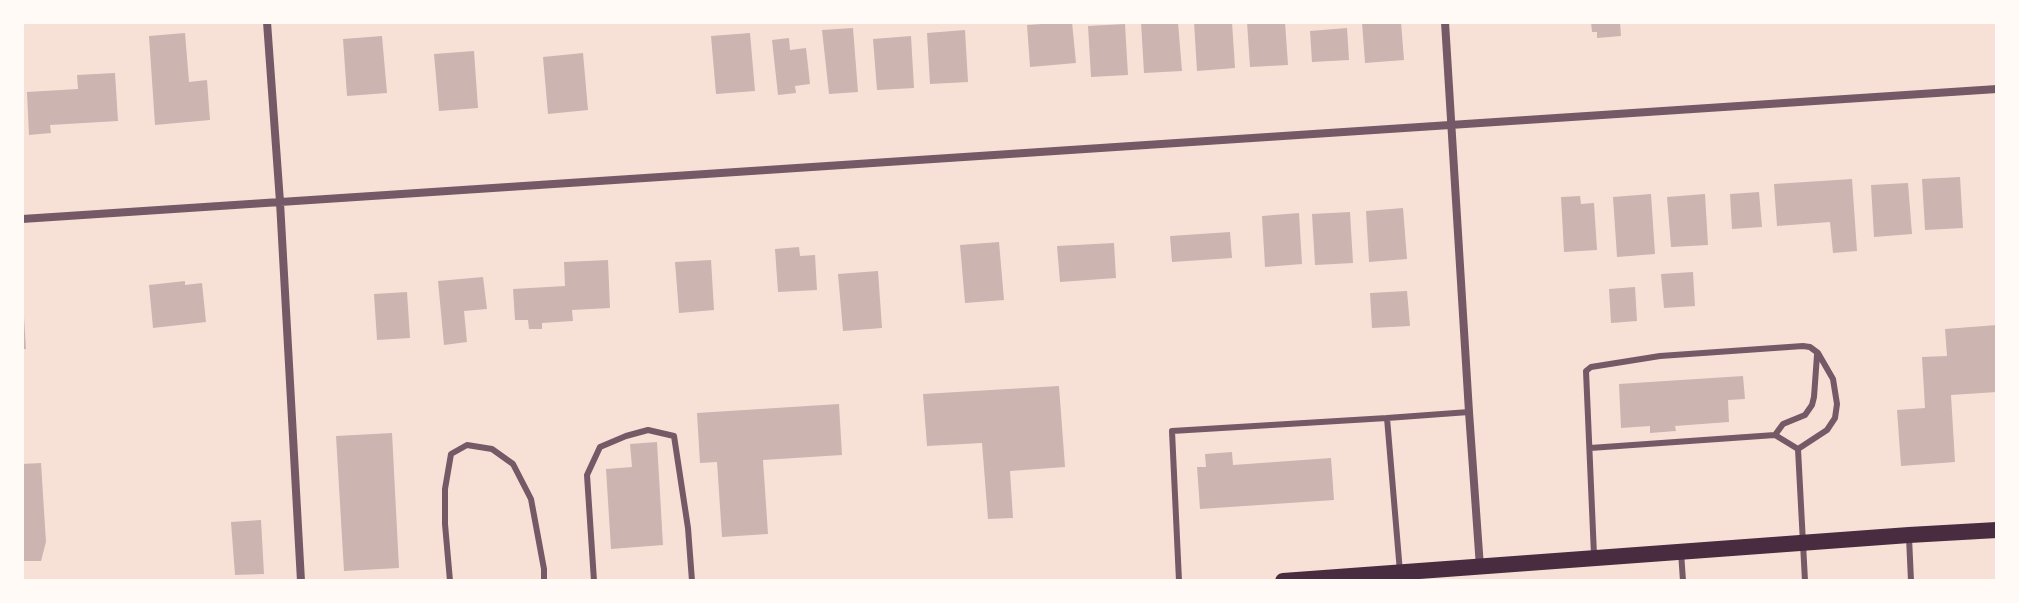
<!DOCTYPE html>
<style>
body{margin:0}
#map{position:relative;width:2019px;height:603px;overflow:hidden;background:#f7e1d7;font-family:Mulish,sans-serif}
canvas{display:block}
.frame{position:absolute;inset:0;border:24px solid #fffaf5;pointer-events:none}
</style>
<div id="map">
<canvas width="2019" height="603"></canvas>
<div class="frame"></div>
</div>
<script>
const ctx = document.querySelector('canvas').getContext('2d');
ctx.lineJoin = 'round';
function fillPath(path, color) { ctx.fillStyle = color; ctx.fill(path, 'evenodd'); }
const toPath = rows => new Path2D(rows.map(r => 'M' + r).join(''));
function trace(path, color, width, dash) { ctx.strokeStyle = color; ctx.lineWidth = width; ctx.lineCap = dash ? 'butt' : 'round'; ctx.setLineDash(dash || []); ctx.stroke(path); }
fillPath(toPath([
 [1072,22,1076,63,1030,67,1027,25],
 [1141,22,1178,22,1182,71,1144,73],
 [1194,22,1232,22,1235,68,1197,71],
 [1247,22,1285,22,1288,65,1250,67],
 [1362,22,1401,22,1404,60,1365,63],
 [1591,22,1620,22,1621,36,1597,38,1597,32,1592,32],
 [1125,24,1128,75,1091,77,1088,26],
 [853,28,858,92,829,94,822,30],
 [1347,28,1349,60,1312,62,1310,31],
 [965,30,968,82,930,84,927,33],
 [185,33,189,82,207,80,210,120,155,125,149,36],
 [750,33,755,91,716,94,711,36],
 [382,36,387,93,347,96,343,39],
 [911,36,914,88,877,90,873,39],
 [789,38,790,50,806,48,810,84,795,86,796,93,778,95,772,40],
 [474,51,478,108,439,111,434,54],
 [583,53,588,110,548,114,543,57],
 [115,73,118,121,50,125,51,133,29,135,27,92,78,89,77,75],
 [1960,177,1963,228,1925,230,1922,179],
 [1852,179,1857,251,1833,253,1830,222,1777,226,1774,184],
 [1908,183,1912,234,1874,237,1871,185],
 [1759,192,1762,227,1732,229,1730,194],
 [1651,194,1655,254,1617,257,1613,197],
 [1705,194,1708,245,1671,247,1667,197],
 [1580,196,1581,204,1594,203,1597,250,1564,252,1561,197],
 [1403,208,1407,259,1369,262,1366,211],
 [1350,212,1353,263,1315,265,1312,214],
 [1299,213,1302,264,1265,267,1262,216],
 [1230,232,1232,258,1172,262,1170,236],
 [999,242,1004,300,965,303,960,245],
 [1114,243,1116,278,1060,282,1057,246],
 [799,247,800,256,815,255,817,290,778,292,775,249],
 [608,260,610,308,572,310,573,321,542,323,542,329,529,329,528,320,515,320,513,289,565,286,564,262],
 [711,260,714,310,679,313,675,262],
 [878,271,882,328,843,331,838,274],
 [1693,272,1695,306,1664,308,1661,274],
 [483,277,487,309,464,311,467,342,444,345,438,281],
 [185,281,185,285,202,283,206,322,153,328,149,285],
 [1635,287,1637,321,1611,323,1609,289],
 [1407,291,1410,326,1372,328,1370,293],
 [407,292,410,338,377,340,374,294],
 [22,317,24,317,26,349,22,349],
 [1997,325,1997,392,1951,395,1955,462,1901,466,1897,410,1925,408,1922,357,1947,356,1945,329],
 [1743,376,1745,399,1728,400,1729,422,1675,426,1676,431,1650,433,1650,426,1621,428,1619,384],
 [1059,386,1065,467,1010,471,1013,518,988,519,982,443,927,446,923,394],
 [839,404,842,455,763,460,768,534,722,537,717,462,700,463,697,413],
 [392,433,399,568,344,571,336,436],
 [657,442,663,545,611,549,606,469,632,467,630,444],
 [1232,452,1233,465,1331,458,1334,500,1200,509,1197,467,1206,467,1205,454],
 [41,463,46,542,41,561,22,561,22,464],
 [261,520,264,574,235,575,231,522]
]), '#ccb4b1');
trace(toPath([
 [1387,418,1469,412],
 [1775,435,1783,424,1805,415,1812,405,1814,397,1817,355],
 [1590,448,1775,435,1798,449,1827,430,1835,418,1837,404,1833,379,1818,353,1810,347,1803,346,1660,356,1591,367,1586,371,1594,555],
 [1798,449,1805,581],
 [1909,537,1911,581],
 [1681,552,1683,581],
 [450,581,445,524,445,489,451,454,467,445,492,449,513,464,531,499,544,569,544,581],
 [594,581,587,475,600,447,626,436,648,430,674,436,688,528,692,581],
 [1179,581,1172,431,1387,418,1400,572]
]), '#755966', 6);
trace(toPath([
 [267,22,280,202,301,581],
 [1445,22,1469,412,1480,567],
 [22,219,1997,89]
]), '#755966', 8);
trace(toPath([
 [1283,581,1909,535,1997,530]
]), '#4a2c40', 16);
</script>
